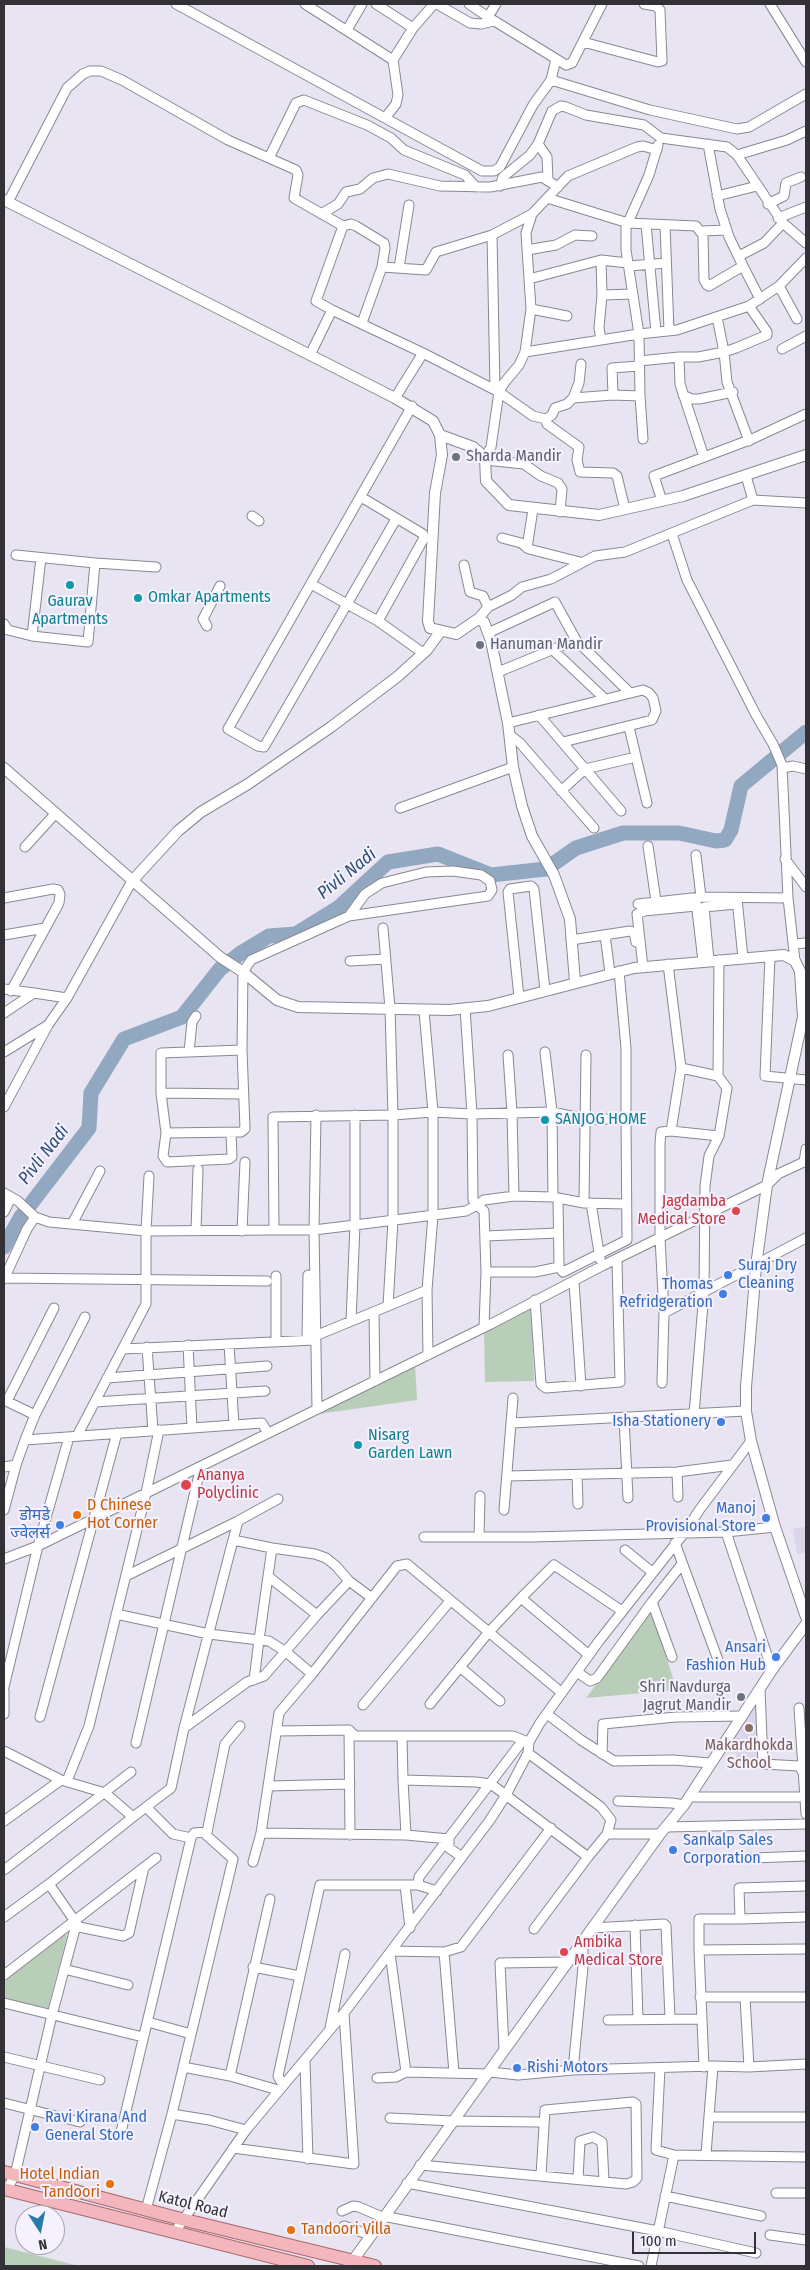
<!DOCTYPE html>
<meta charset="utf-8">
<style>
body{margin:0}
#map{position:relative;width:810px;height:2270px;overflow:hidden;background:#e8e4f2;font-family:"Fira Sans Condensed",sans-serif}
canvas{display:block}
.frame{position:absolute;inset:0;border:5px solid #333136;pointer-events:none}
.north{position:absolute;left:15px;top:2205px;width:50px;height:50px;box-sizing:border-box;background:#f5f1ff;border:1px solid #a7a4af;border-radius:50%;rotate:169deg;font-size:14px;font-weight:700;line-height:20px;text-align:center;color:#333136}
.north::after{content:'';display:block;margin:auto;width:18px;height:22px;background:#267baa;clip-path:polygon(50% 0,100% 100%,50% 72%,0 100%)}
.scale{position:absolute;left:632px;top:2232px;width:124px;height:22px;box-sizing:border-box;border:2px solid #333136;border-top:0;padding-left:6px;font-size:15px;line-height:18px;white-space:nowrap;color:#333136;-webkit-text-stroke:4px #f5f1ff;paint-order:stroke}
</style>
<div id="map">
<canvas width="810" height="2270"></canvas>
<div class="frame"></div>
<div class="north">N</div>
<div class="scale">100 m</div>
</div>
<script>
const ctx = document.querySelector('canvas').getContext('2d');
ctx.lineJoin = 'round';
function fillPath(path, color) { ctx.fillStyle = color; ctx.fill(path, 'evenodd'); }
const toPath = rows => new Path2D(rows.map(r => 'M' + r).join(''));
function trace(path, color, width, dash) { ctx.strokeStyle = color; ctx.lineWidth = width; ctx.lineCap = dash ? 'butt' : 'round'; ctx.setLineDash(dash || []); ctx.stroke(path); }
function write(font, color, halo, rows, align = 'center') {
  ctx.font = font + ' "Fira Sans Condensed","Noto Sans Devanagari",sans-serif'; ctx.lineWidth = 4; ctx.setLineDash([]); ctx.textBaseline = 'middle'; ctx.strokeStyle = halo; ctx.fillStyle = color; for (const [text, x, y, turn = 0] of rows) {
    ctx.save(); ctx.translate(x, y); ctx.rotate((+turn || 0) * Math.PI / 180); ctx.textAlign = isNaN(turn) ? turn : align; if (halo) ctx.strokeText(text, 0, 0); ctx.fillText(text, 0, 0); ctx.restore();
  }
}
fillPath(toPath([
 [806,1527,806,1552,797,1554,793,1528],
 [758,1703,760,1761,736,1761,736,1753,723,1752]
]), '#dcd6ea');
fillPath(toPath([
 [531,1307,534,1381,485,1382,484,1331],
 [415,1365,417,1400,311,1415],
 [651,1611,677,1690,586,1698],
 [64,1934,67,1936,48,2008,4,1999,4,1980],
 [4,2247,79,2266,4,2266]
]), '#b9ceb8');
trace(toPath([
 [4,1247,20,1218,89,1128,91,1093,124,1039,182,1017,220,969,241,953,269,936,296,934,338,908,388,862,438,854,491,875,546,869,576,848,623,833,679,833,716,841,725,840,731,830,741,786,806,732]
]), '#91a8c0', 15);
const minor = toPath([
 [176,4,482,171,494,171,500,167,533,105,551,80,650,110,737,129,749,127,806,94],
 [305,4,393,60,413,28,434,4],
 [376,4,413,28],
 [437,4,470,23,481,24,494,21],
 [469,4,488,17,496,4],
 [770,4,806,62],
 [488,17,566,65,572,63,602,4],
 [347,30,362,4],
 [583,42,658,62,662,61,660,10,656,6,644,4],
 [551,80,556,59],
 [385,118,396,104,398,95,393,60],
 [538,144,547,157,548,180],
 [658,145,649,175,626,227,626,250,639,334,677,330,749,306,779,286,806,258],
 [737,155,787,140,806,131],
 [269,158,296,103,304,100,367,125,391,138,404,150,465,175,476,187],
 [500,186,503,177,530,155,538,144,552,111,561,106,566,107,586,115,644,125,661,138,727,147,737,155,783,223,806,243],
 [717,196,757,186],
 [547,198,628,223,696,226,703,235,704,280,707,285,709,286,743,266,729,237,720,209,708,144],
 [8,202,67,88,83,74,90,71,101,71,122,80,228,140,296,170,298,175,294,198,343,226,316,301,332,310,310,355],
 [768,204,784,196,786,183,801,177],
 [321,214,338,204,346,192,360,189,373,178,388,174,440,186,490,187,542,177,558,187],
 [778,218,806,207],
 [646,224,656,332],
 [665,225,669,331],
 [343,226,351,224,356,226,384,243,385,248,382,267],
 [702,231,727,230],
 [492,235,495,390],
 [527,250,556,245,575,235,592,236],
 [739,256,764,243,783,223],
 [629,266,666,263],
 [743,266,760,299],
 [399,268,409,205],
 [529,279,601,260],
 [779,286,797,319],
 [602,295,633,294],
 [531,309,567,316],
 [332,310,423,353],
 [717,317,724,352,736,348,767,335,767,332,749,306],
 [362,323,382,267,426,270,436,252,492,235,532,214],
 [601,340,599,328,602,295,601,260,628,263],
 [782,349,806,336],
 [525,352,639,334,640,396,613,395,573,398],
 [639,361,679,357],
 [613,395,612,368,639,366],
 [683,395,692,399,699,399,733,392],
 [640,396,643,439],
 [395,398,423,353,499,392,533,416,546,419,547,424,579,447,577,460,580,472,613,473,617,476,625,509],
 [546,419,552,415,555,408,567,404,573,398,579,383,581,364],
 [485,457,491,447,499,392,504,383,519,365,525,352,531,309,526,233,532,214,568,176,637,147,643,146,657,150],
 [704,457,680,384,679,357,698,357,724,352,727,382,749,441],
 [485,460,524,464,541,476,558,483,562,489,560,512],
 [361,497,423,534,424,538,378,621,347,604,396,519],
 [753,500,806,503],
 [662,501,654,476,752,439,806,414],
 [252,516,259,521],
 [672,534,687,580,756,715,773,744,782,765,788,898],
 [502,538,521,543,529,549,580,562],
 [527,548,533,509],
 [95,563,156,567],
 [464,565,470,592,483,596,488,607],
 [311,584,347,604,264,747,258,746,228,729,412,406],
 [478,619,488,607,512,595,522,587,551,579,595,556,625,552,753,500,746,476],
 [378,621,423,653],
 [4,624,8,630,32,636,88,642,95,563,16,555],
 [207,626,203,619,220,586],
 [488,633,555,602,576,640],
 [32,636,41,558],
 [553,650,605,699],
 [498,672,576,640,630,693],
 [539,715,621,811],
 [508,723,643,690,649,693,653,698,656,711,652,720,563,742],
 [629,727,647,803],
 [510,735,520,743,594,828],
 [782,768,793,766,806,769],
 [561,791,585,769,636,757],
 [400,808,513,767],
 [648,846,656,901],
 [25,847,56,813],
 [696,855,701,897],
 [785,859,806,887],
 [4,898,53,889,58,890,60,894,59,903,11,991],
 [737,899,743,958],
 [696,902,703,961],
 [638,904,701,897,788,898,795,961],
 [383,928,390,1008,393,1115,393,1220,388,1306,427,1290],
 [4,935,45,928],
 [605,935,610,973],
 [571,940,630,931,634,932,636,942],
 [793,944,806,943],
 [770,956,765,1076,806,1080],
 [350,961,386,959],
 [709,961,704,907,737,904],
 [643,967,637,914,644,911,696,906],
 [619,971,626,1048,626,1119],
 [4,989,34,993],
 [519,997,508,892,510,889,531,886,534,889,545,990],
 [465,1008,472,1114,473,1200,477,1205,484,1200,514,1196,553,1197,584,1203,626,1204],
 [424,1011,433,1112,433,1215,427,1290,428,1355],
 [4,1013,34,993,67,998],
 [242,1050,161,1053,161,1093,166,1133,241,1132,245,1129,242,1050,243,972,251,960,349,916,488,896,492,890,490,881,481,875,453,871,426,872,382,883,365,894,349,916],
 [4,1052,48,1025],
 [189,1052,192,1022,196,1016],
 [545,1052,552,1112,553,1197],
 [508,1055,512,1113,514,1196],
 [681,1068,718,1076],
 [161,1093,243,1094],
 [4,1107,48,1025,67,998,132,881],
 [316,1115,314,1230,317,1409],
 [671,1131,719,1136,727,1088,718,1076,719,960],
 [166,1133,163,1156,167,1162,229,1159,232,1157,231,1133],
 [804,1162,806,1149],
 [4,1193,18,1201,35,1217,49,1222,146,1231,274,1230],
 [558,1198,559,1267],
 [584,1203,586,1055],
 [591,1203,600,1259],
 [4,1212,11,1198],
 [72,1224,100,1171],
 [196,1231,198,1169],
 [242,1231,245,1162],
 [485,1236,558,1233],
 [4,1278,267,1281],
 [4,1279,27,1229,35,1217],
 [574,1282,581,1386],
 [535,1300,541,1384,543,1386,546,1388,620,1382,617,1261],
 [374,1312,375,1381],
 [664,1313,806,1238],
 [351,1321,355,1225,355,1115],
 [484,1327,486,1272,484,1211,477,1205,466,1211,355,1225,314,1230,274,1230,273,1117,393,1115,433,1112,472,1114,552,1112,585,1119,626,1119,627,1240,563,1272,559,1267,535,1272,486,1272],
 [315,1336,388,1306],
 [307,1340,308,1275],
 [276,1341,276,1276],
 [229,1344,234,1425],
 [188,1345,192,1428],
 [147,1347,153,1431],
 [123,1349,315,1340],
 [107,1378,267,1366],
 [662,1383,664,1313,660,1238,660,1144,661,1132,671,1131,681,1068,668,964],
 [4,1400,35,1415],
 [7,1401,54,1308],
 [95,1402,265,1391],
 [694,1414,704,1292,705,1186,709,1156,719,1136],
 [624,1418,628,1498],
 [512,1423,746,1411],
 [77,1436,146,1304,146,1231,149,1176],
 [25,1440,35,1415,85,1317],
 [4,1467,16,1465,25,1440,262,1423,268,1433],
 [677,1472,678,1497],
 [577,1475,578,1504],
 [508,1476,677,1472,732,1465],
 [4,1510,16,1465],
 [504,1510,513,1398],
 [726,1532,772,1670],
 [424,1537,532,1537,726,1532,775,1527],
 [479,1537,480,1496],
 [675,1543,718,1660],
 [272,1548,315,1554,326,1558,336,1566,349,1581],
 [625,1550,652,1572],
 [4,1559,38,1546,491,1324,602,1266,767,1185,778,1174,806,1161],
 [126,1576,238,1521],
 [269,1577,317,1615,349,1581,372,1598],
 [521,1598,554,1565,622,1611],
 [116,1614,209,1634,259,1640,272,1548,233,1540],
 [672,1657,652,1602,682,1564],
 [460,1667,500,1701],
 [577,1672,590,1681,597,1678,652,1602],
 [254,1680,259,1640,269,1641,286,1652,312,1674],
 [4,1687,38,1546,69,1437],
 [760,1689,763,1764,799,1766,804,1774,806,1774],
 [4,1691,4,1714],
 [430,1704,488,1633,521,1598,589,1655],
 [363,1705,450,1601],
 [799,1708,806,1814],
 [547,1714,581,1740,614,1761,673,1760,710,1763],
 [40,1717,117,1433],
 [184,1728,247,1682,264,1676,317,1615],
 [349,1730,350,1835],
 [277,1731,349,1730,355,1736,513,1736,523,1740],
 [402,1736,403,1780],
 [136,1743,201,1466],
 [4,1751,61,1780,105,1793,133,1817,171,1788,184,1728,238,1521,278,1499],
 [528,1753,601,1807,611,1820,607,1834],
 [602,1754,603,1724,676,1717,742,1716],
 [67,1781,89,1726,146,1493,159,1430],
 [269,1786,350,1784],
 [689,1797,804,1797],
 [618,1801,672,1803,684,1805],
 [146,1807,173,1834,191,1838],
 [133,1817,49,1884,79,1927,123,1936,129,1933,144,1867],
 [4,1821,61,1780],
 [666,1827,806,1824],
 [261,1833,406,1835,449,1839,449,1848,462,1857],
 [406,1835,403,1780,476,1782,491,1784,588,1857,607,1834,660,1834],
 [752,1858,806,1856],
 [253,1862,261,1833,279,1713,312,1674,397,1566,407,1564,562,1693],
 [4,1870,131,1772],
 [405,1885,410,1928],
 [437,1891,418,1885,419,1877,523,1740,528,1742],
 [4,1917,49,1884],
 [740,1919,806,1917],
 [635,1925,638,2019],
 [592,1928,664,1924,666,1926,670,2018],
 [534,1929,588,1857],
 [699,1950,699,1919,740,1919,739,1888,806,1886],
 [391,1951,444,1952,461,1947,551,1828],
 [444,1952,454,2073],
 [390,1953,406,2072],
 [253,1967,300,1976],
 [64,1969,128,1985],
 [4,1975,156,1858],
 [700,1997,806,1997],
 [745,1997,749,2067],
 [4,2003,143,2037],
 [608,2020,701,2019],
 [148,2022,191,2034],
 [330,2028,345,1954],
 [504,2049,500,1963,568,1962],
 [4,2057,100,2080],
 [305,2062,308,2159],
 [183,2067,230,2076,278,2090],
 [704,2067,699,1950,806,1949],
 [660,2068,656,2150,674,2155],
 [573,2070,583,1967,583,1941],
 [490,2072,518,2075,573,2070,713,2066],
 [230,2076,270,1899],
 [377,2078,396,2077,406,2072,488,2074],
 [283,2085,278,2076,320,1885,418,1885],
 [4,2103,80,2122],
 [172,2114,209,2120,246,2130],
 [709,2117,806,2117],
 [390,2118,453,2121,538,2122],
 [121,2132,191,1838,194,1833,207,1832,225,1744,240,1726],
 [233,2148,354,2164,344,2013],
 [706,2154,713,2066,749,2067,806,2064],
 [420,2165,626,2184,633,2182,637,2178,636,2104,633,2102,545,2110,541,2175],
 [578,2179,580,2141,593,2137,602,2142,604,2181],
 [407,2183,658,2231,756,2253],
 [7,2189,15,2175,52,2015,76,1925],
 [776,2193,806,2193],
 [665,2196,761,2216],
 [146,2210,172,2114,233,1859,205,1834],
 [342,2211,353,2206,359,2207,382,2217],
 [383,2216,639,2266],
 [344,2226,370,2235],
 [174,2233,246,2130,344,2013,490,1820,506,1795,528,1753,529,1742,540,1723,599,1641,685,1532,700,1509,751,1441],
 [770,2235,806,2240],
 [651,2266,674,2155,806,2157]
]);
const tertiary = toPath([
 [4,200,395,398,433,421,440,435,442,455,435,493,428,621,430,628,456,634,478,619,484,622,491,641,508,723,513,767,522,806,532,836,554,875,570,919,575,982],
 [440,435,473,447,485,457,486,481,509,505,599,515,683,496,806,455],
 [4,768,220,957,243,972,277,1000,298,1007,449,1010,488,1006,634,968,784,955,795,961,800,971,803,1017,767,1185,756,1266,746,1387,746,1411,751,1441,775,1527,806,1617],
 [132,881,178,831,201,812,248,784,331,727,397,677,427,650,440,632],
 [349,2266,660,1834,684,1805,772,1670,806,1624]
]);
const primary = toPath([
 [4,2172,181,2219,375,2266],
 [4,2189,308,2266]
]);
trace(minor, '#8a8793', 11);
trace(tertiary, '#8a8793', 12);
trace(primary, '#a96870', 14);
trace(minor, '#fff', 9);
trace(tertiary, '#fff', 10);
trace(primary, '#f2b6bc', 12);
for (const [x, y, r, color] of [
 [456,457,5,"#6b7280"],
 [70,585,5,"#0f9aa8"],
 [138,598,5,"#0f9aa8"],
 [480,645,5,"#6b7280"],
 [545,1120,5,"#0f9aa8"],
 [736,1211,5,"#e0444e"],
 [728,1275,5,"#3f7fe0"],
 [723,1294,5,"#3f7fe0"],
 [721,1422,5,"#3f7fe0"],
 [358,1445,5,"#0f9aa8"],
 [186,1485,6,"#e0444e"],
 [77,1515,5,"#e8710a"],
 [766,1518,5,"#3f7fe0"],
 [60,1525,5,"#3f7fe0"],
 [776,1657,5,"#3f7fe0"],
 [741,1697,5,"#6b7280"],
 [749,1728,5,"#8d6e63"],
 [673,1850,5,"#3f7fe0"],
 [564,1952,5,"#e0444e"],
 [517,2068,5,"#3f7fe0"],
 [35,2127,5,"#3f7fe0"],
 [110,2184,5,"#e8710a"],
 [291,2230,5,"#e8710a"]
]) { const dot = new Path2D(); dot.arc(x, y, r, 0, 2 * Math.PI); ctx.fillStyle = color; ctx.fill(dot); trace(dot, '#f5f1ff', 2); }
write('16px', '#5b616d', '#f5f1ff', [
 ["Sharda Mandir",466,457],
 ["Hanuman Mandir",490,645],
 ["Shri Navdurga",731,1688,"right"],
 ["Jagrut Mandir",731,1706,"right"]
], 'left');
write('16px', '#0d838f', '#f5f1ff', [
 ["Omkar Apartments",148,598],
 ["Gaurav",70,602,"center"],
 ["Apartments",70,620,"center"],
 ["SANJOG HOME",555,1120],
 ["Nisarg",368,1436],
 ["Garden Lawn",368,1454]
], 'left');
write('16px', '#be3a42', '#f5f1ff', [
 ["Jagdamba",726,1202,"right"],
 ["Medical Store",726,1220,"right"],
 ["Ananya",197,1476],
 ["Polyclinic",197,1494],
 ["Ambika",574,1943],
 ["Medical Store",574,1961]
], 'left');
write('16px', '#366cbe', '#f5f1ff', [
 ["Suraj Dry",738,1266,"left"],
 ["Cleaning",738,1284,"left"],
 ["Thomas",713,1285],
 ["Refridgeration",713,1303],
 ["Isha Stationery",711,1422],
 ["Manoj",756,1509],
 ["Provisional Store",756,1527],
 ["डोमडे",50,1516],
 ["ज्वेलर्स",50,1534],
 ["Ansari",766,1648],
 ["Fashion Hub",766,1666],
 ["Sankalp Sales",683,1841,"left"],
 ["Corporation",683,1859,"left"],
 ["Rishi Motors",527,2068,"left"],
 ["Ravi Kirana And",45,2118,"left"],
 ["General Store",45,2136,"left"]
], 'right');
write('16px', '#c56008', '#f5f1ff', [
 ["D Chinese",87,1506],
 ["Hot Corner",87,1524],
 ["Hotel Indian",100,2175,"right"],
 ["Tandoori",100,2193,"right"],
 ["Tandoori Villa",301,2230]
], 'left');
write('16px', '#785e54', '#f5f1ff', [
 ["Makardhokda",749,1746],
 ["School",749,1764]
]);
write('16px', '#333136', '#f5f1ff', [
 ["Katol Road",193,2205,14]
]);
write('italic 18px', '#2c5074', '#f5f1ff', [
 ["Pivli Nadi",347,874,-39],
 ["Pivli Nadi",44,1155,-52]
]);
</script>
